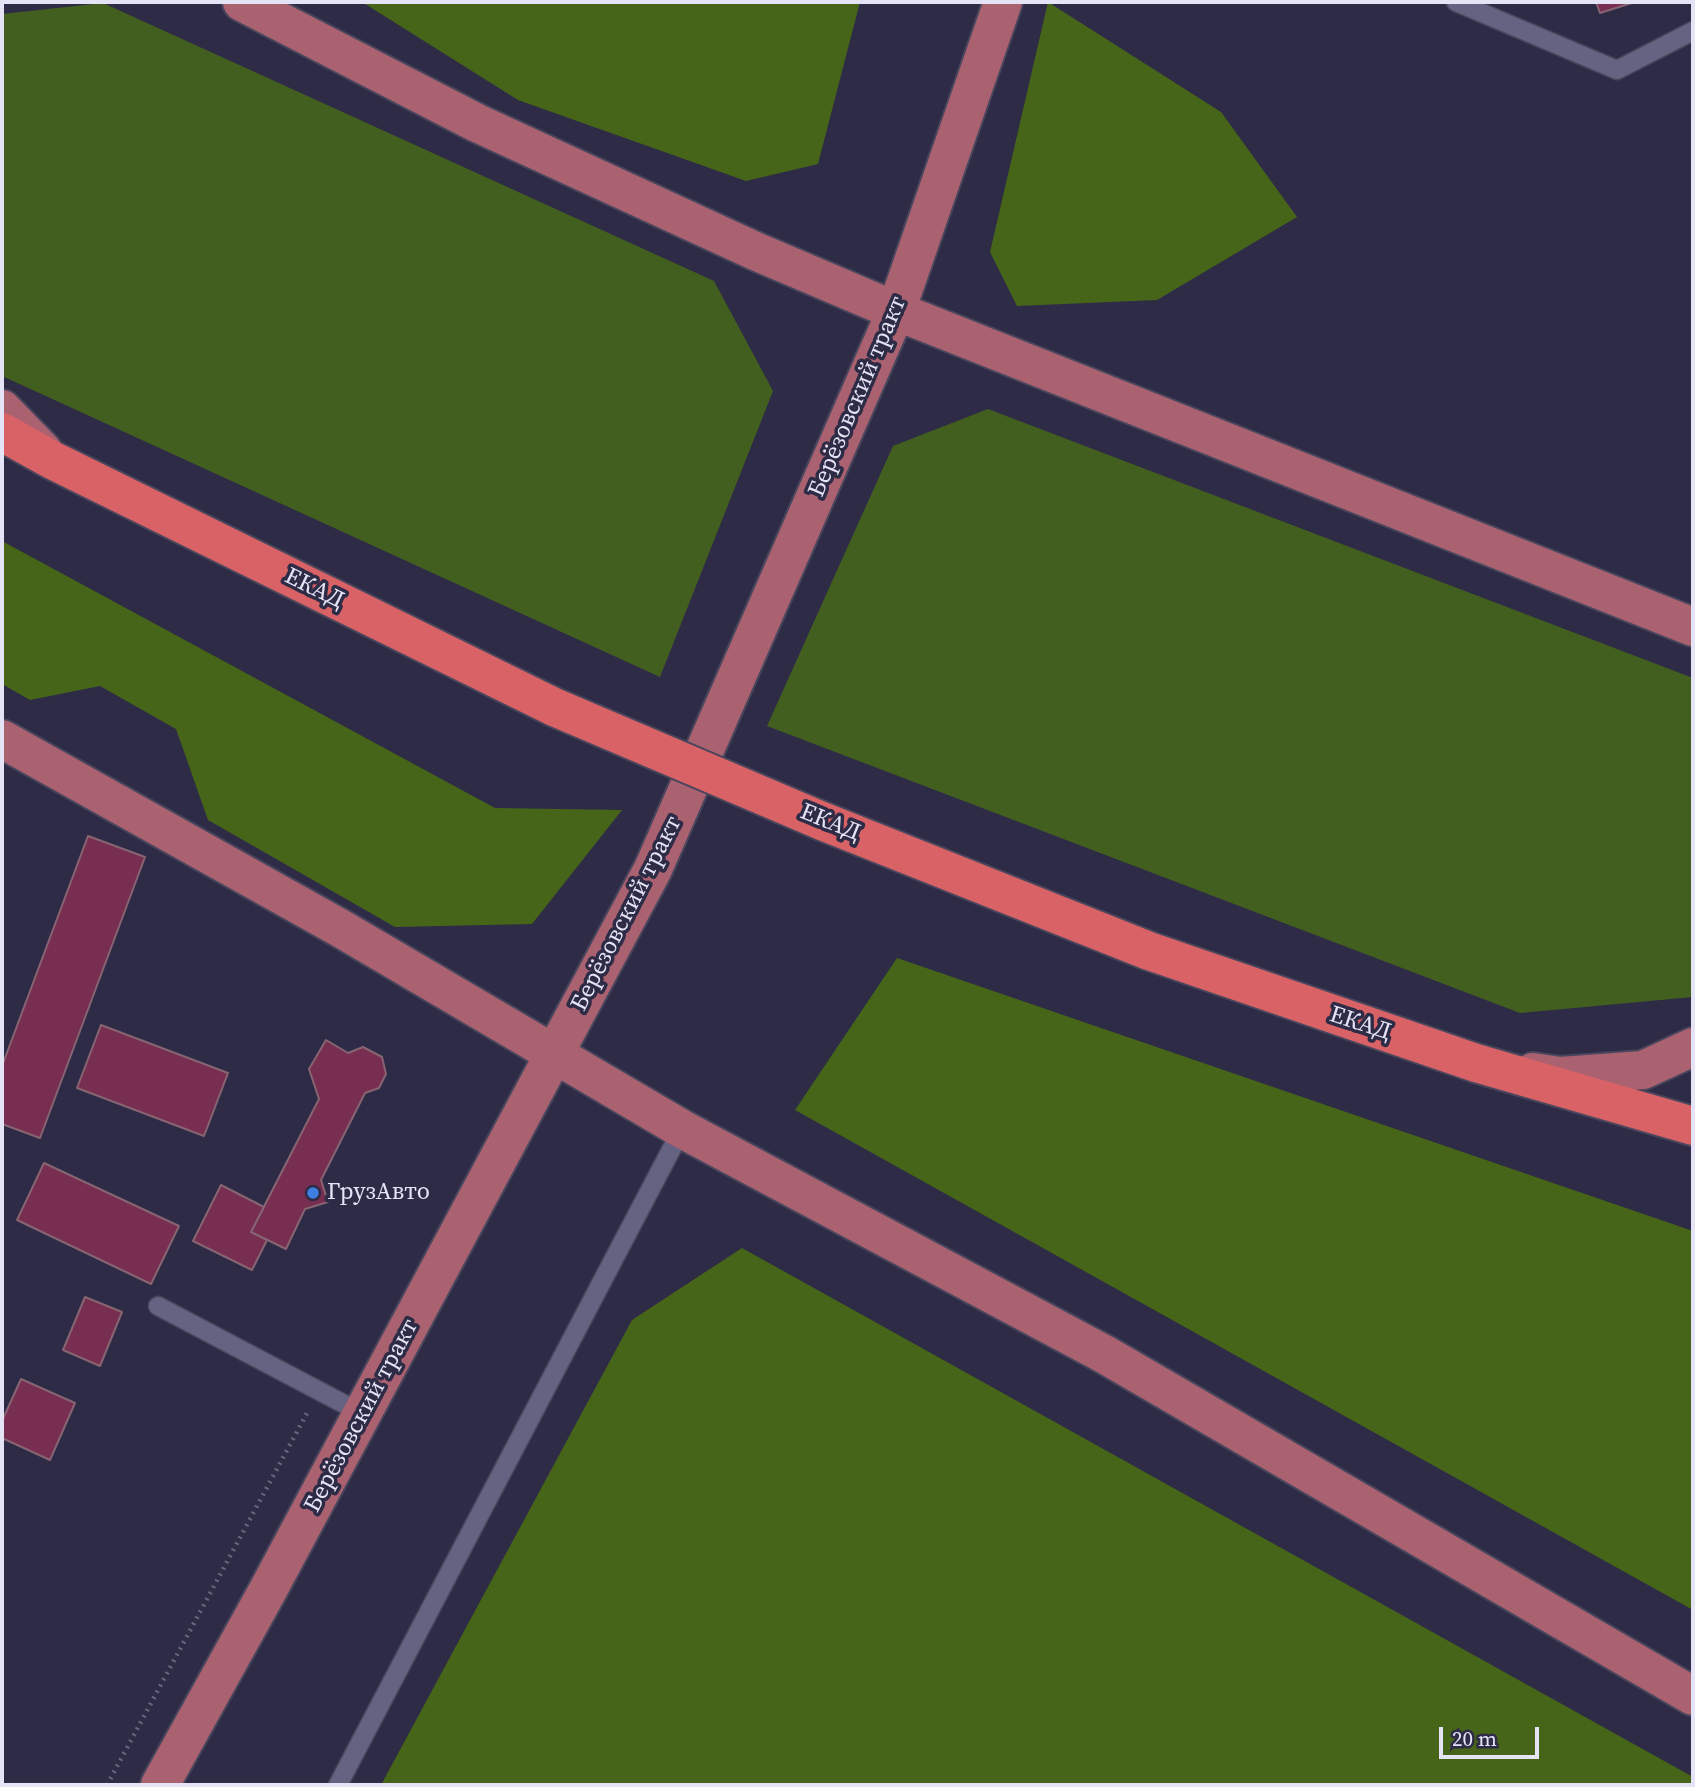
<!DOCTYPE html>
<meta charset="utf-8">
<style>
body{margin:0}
#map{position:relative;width:1695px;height:1787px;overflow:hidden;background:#2e2b46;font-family:"Source Serif 4",serif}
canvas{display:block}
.frame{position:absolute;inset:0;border:4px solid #e5e4f6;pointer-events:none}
.scale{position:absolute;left:1439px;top:1727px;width:100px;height:32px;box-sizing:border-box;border:4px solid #e5e4f6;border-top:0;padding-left:9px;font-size:21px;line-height:24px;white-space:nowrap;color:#e5e4f6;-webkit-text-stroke:5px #2e2b46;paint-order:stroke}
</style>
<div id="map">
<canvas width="1695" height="1787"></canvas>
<div class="frame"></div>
<div class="scale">20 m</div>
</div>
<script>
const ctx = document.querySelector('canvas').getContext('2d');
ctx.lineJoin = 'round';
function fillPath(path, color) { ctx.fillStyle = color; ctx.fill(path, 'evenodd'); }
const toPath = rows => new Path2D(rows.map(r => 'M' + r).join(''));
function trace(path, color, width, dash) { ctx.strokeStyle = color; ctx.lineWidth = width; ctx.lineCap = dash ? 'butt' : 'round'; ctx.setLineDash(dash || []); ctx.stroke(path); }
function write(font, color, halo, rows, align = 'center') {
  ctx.font = font + ' "Source Serif 4",serif'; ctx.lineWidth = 7; ctx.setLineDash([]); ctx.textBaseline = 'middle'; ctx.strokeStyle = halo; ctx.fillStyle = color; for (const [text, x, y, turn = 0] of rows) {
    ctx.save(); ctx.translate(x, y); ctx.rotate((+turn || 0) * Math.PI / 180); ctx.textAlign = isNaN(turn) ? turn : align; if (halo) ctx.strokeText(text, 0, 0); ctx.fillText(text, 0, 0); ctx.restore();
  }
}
fillPath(toPath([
 [103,3,714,281,773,391,660,677,2,376,2,14],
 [988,409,1693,678,1693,997,1520,1013,767,726,893,446]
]), '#435f1f');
fillPath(toPath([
 [362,2,860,2,818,164,746,181,518,100],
 [1048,2,1221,112,1297,217,1157,300,1017,306,990,252],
 [2,541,495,808,622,810,532,924,395,927,208,820,176,729,100,686,30,700,2,684],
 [897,958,1693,1231,1693,1610,795,1110],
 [742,1248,1693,1777,1693,1785,381,1785,632,1320]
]), '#466519');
const building = toPath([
 [1596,2,1635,2,1600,13,1596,2],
 [88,836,145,857,40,1138,2,1124,2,1066,88,836],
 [101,1025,228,1073,204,1136,77,1088,101,1025],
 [326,1040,348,1053,363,1047,382,1057,386,1074,379,1088,365,1093,321,1180,328,1202,305,1209,286,1249,251,1232,319,1099,309,1069,326,1040],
 [44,1163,179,1226,151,1284,17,1220,44,1163],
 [221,1185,264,1207,251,1232,267,1240,252,1270,193,1241,221,1185],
 [85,1297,122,1312,100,1366,63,1350,85,1297],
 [21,1379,75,1403,50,1460,2,1438,2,1421,21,1379]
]);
fillPath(building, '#772e50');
trace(building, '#876472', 2);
const lane = toPath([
 [1456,2,1617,70,1693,31],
 [158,1306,363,1414],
 [338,1785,682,1129]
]);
const primary = toPath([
 [242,2,477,123,755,251,896,311,1693,627],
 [2,409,43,451],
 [2,739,340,928,682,1129,1104,1354,1693,1696],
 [1533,1072,1560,1076,1643,1070,1693,1047],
 [160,1785,268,1590,653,869,896,311,1003,2]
]);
const highway = toPath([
 [2,432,52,460,554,707],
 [822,821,1149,951,1476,1063,1693,1126]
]);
trace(lane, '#48455c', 21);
trace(primary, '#48455c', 42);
trace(highway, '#48455c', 42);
trace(toPath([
 [107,1785,307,1413]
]), '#68657d', 4.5, [2, 5]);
trace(lane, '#656282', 18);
trace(primary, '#aa6271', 38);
trace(highway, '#d86265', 38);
const highwayBridge = toPath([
 [554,707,822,821]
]);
trace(highwayBridge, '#48455c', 42, []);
trace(highwayBridge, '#d86265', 38);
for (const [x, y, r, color] of [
 [313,1193,7,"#3f7fe0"]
]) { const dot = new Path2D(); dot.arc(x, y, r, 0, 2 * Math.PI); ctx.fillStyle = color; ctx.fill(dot); trace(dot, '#2e2b46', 2.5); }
write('24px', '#e5e4f6', '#2e2b46', [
 ["Берёзовский тракт",858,397,-67],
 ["ЕКАД",314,589,26],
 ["ЕКАД",830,823,22],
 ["Берёзовский тракт",627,914,-63],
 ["ЕКАД",1360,1024,18],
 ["Берёзовский тракт",362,1416,-62]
]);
write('24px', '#e5e4f6', '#2e2b46', [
 ["ГрузАвто",327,1193]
], 'left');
</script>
